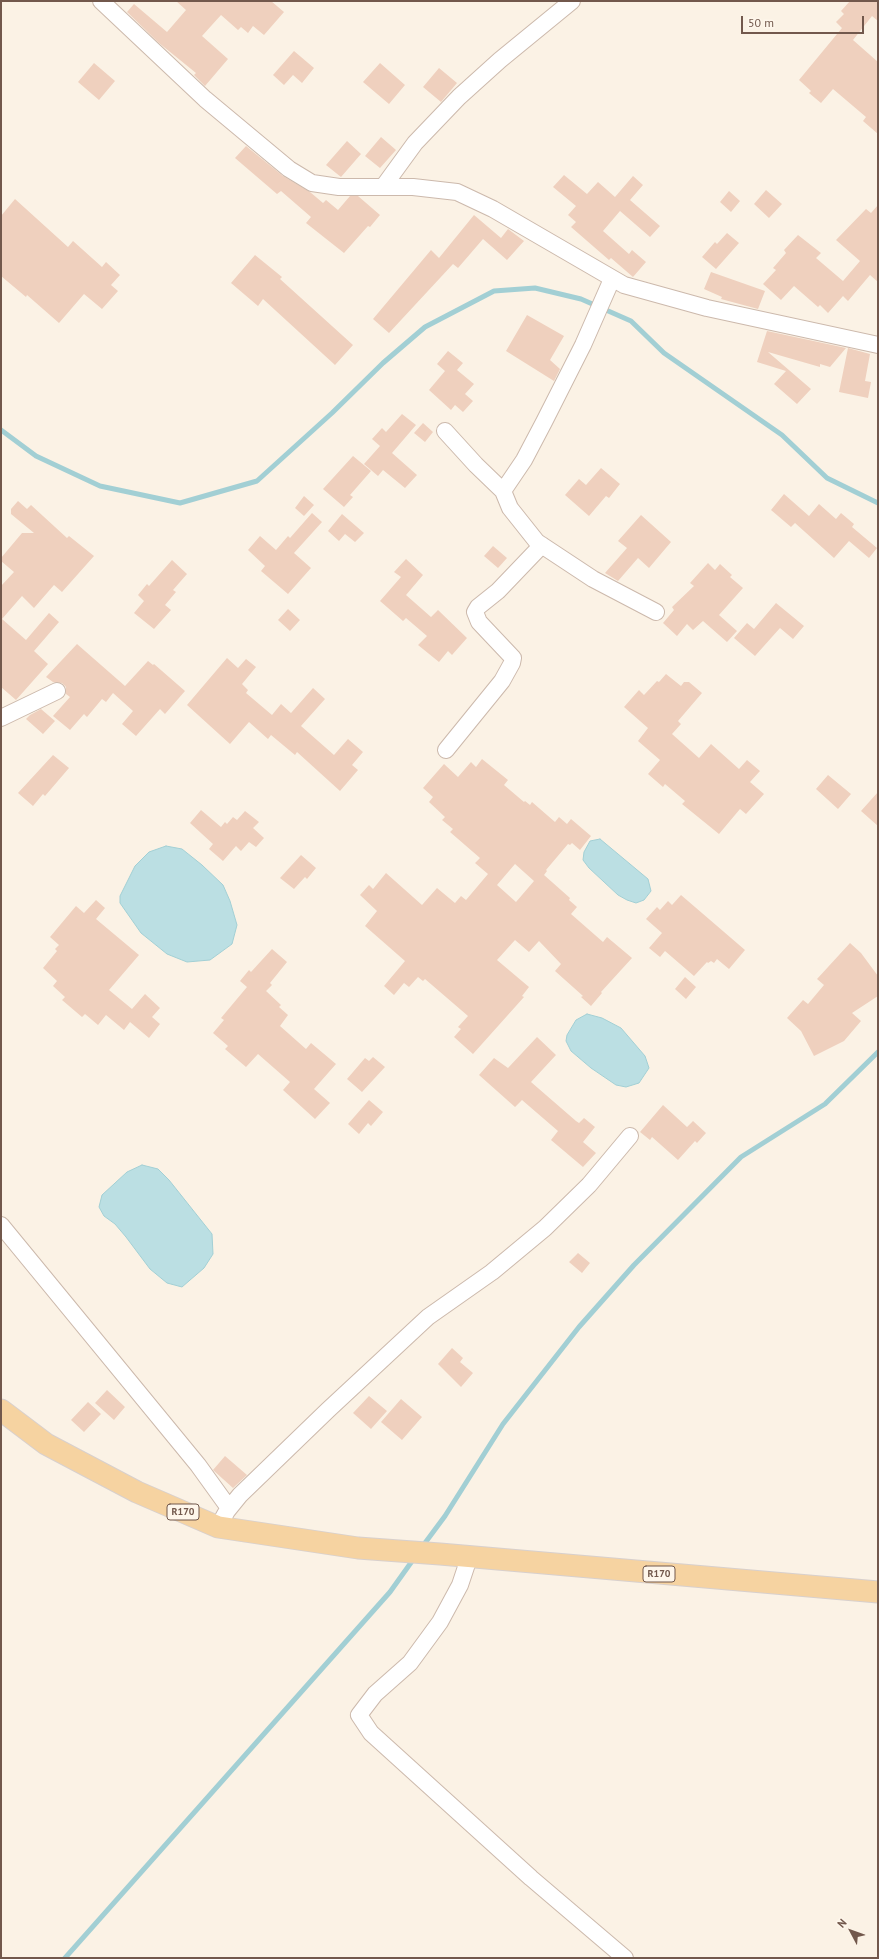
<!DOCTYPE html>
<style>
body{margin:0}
#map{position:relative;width:879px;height:1959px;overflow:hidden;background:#fbf2e5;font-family:"PT Sans",sans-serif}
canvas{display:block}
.frame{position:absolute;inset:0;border:2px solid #72584c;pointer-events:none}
.north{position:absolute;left:831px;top:1911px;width:40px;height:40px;-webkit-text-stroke:3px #fef6eb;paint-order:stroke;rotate:311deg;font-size:11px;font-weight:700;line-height:16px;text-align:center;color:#72584c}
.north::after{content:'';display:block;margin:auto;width:14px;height:18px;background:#72584c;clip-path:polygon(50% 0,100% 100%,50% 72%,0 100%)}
.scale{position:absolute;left:741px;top:16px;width:123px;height:18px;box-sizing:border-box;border:2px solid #72584c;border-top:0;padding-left:5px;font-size:12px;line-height:14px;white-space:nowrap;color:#72584c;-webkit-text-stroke:3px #fef6eb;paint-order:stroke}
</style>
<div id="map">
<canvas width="879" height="1959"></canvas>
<div class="frame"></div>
<div class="north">N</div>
<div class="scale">50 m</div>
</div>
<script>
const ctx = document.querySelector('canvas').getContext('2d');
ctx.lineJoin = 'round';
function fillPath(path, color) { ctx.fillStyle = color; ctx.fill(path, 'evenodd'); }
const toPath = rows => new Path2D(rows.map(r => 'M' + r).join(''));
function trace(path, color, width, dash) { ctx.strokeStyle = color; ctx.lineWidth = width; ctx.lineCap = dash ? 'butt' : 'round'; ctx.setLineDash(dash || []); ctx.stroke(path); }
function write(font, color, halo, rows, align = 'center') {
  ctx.font = font + ' "PT Sans",sans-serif'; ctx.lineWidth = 3; ctx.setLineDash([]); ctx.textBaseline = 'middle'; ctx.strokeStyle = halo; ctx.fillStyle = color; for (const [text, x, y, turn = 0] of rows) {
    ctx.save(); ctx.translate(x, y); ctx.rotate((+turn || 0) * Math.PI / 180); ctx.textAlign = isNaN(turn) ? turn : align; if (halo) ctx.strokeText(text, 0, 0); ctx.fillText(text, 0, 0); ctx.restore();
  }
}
const water = toPath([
 [600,839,648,879,651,891,644,900,636,903,627,900,618,895,589,868,583,860,584,852,590,841,600,839],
 [166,846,182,849,202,865,223,885,230,901,237,925,232,944,210,960,187,962,167,954,141,933,120,903,120,896,135,866,149,852,166,846],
 [587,1014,602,1018,621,1028,645,1056,649,1068,639,1083,626,1087,616,1085,591,1068,571,1051,566,1041,567,1035,576,1020,587,1014],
 [142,1165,158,1169,169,1180,212,1234,213,1254,204,1268,182,1287,167,1283,150,1269,126,1237,115,1224,104,1216,99,1207,102,1195,127,1172,142,1165]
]);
fillPath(water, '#bbdfe3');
trace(water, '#a2cfd4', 1);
trace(toPath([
 [1,430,36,456,100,486,180,503,257,481,332,413,383,363,425,327,494,291,535,288,581,299,631,321,664,353,782,435,827,478,878,503],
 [422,1547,445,1516,503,1424,579,1327,634,1265,741,1157,825,1104,878,1052],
 [65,1958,390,1592,415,1557]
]), '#a2cfd4', 5);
fillPath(toPath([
 [176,1,271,1,284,12,264,35,253,26,248,33,241,27,238,30,221,15,202,36,228,59,205,86,194,75,196,73,159,43,127,12,134,4,167,32,186,10],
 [850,1,878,1,878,21,872,16,853,40,878,62,878,134,863,121,866,117,833,89,821,103,809,93,811,91,799,80,842,28,836,22,844,14,841,11],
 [294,51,314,68,302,83,293,75,284,85,273,75],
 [94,63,115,81,99,100,78,82],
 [380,63,405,85,389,104,363,82],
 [439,68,457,83,441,102,423,87],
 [381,137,396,150,380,168,365,156],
 [347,141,361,154,341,177,326,165],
 [246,146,283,176,310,192,323,203,326,200,338,210,350,196,358,196,380,215,370,227,368,226,344,253,306,223,311,217,281,191,277,194,235,158],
 [564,175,587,194,598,182,615,197,633,176,643,185,630,200,660,226,650,237,620,211,603,231,629,254,632,250,646,262,633,277,611,258,609,260,571,227,576,222,568,215,576,206,553,187],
 [766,190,782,204,769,218,754,204],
 [729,191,740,201,731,212,720,202],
 [15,199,68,247,73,241,102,267,106,262,120,275,111,285,118,291,102,309,84,294,59,323,27,295,26,297,1,276,1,216],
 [878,205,878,282,870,275,848,301,843,296,828,313,820,305,818,307,794,286,781,300,763,284,776,270,773,268,786,253,784,250,798,235,821,253,816,258,843,281,860,261,836,240,866,209,871,213],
 [474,215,501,238,508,229,524,241,507,260,483,239,458,268,453,264,389,333,373,319,431,250,439,258],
 [727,233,739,243,716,269,702,257,715,242,717,244],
 [255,255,282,277,280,279,353,345,335,365,263,299,258,306,231,283],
 [711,272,765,291,758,309,721,299,722,297,704,289],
 [527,315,564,336,550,360,560,369,554,381,506,351],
 [767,331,846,348,830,367,820,364,820,367,768,352,811,389,797,404,774,384,786,371,757,362],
 [848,348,870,354,865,381,871,382,868,398,839,392],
 [448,351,463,363,457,370,474,384,465,394,473,401,463,412,455,405,451,410,429,390,445,371,437,364],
 [402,414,416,425,392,453,417,475,405,488,383,470,378,476,364,464,380,446,372,439,382,428,386,432],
 [423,423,433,432,425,442,414,433],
 [353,456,371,471,350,495,353,497,344,507,323,489],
 [601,468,620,484,609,498,606,496,589,516,565,495,579,479,586,485],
 [784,494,809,516,819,504,836,519,841,513,854,524,852,527,877,548,869,558,849,541,834,558,795,523,791,527,771,510],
 [304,496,314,505,304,516,295,508],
 [18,501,27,509,31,505,67,538,69,536,94,556,62,592,54,585,34,608,22,596,2,619,26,640,49,613,59,622,34,651,48,664,16,700,1,687,1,586,14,572,1,561,1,558,22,533,34,533,11,514,11,509],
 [312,513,322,522,294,553,311,568,288,594,261,571,265,566,248,550,260,536,276,550,288,536,290,538],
 [342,514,364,533,355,542,345,534,339,541,328,531],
 [641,515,671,542,649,568,638,558,618,581,605,573,627,548,618,541],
 [493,546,507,558,498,568,484,556],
 [406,559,423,575,406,595,431,617,438,610,467,638,452,655,448,651,439,662,418,645,427,636,406,618,403,621,380,601,401,577,394,572],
 [172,560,187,574,173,590,176,592,165,605,171,610,154,629,134,613,144,601,138,595,147,584,149,586],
 [708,563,715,570,720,564,732,575,730,577,743,588,719,615,737,631,727,642,703,621,693,630,687,624,677,636,663,623,674,610,672,607,694,586,690,583],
 [776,603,804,626,793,639,780,628,755,656,734,638,747,623,754,629],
 [288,609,300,620,290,631,278,620],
 [77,644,125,686,148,661,153,665,154,664,185,691,165,714,160,709,136,736,122,724,133,711,113,693,106,702,102,699,87,717,84,714,70,730,53,716,70,697,66,694,66,687,62,683,53,682,46,677],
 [227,658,238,668,246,659,256,667,242,684,248,690,246,693,272,715,281,704,291,713,313,688,325,699,301,726,334,755,348,739,363,752,352,765,358,770,340,791,297,752,295,755,271,735,268,739,249,722,230,744,187,705],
 [666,674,681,686,684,682,689,682,702,693,678,721,681,724,672,734,699,758,711,744,739,769,747,760,760,771,750,782,764,794,746,814,740,809,719,834,682,804,685,801,665,784,663,787,648,774,660,760,638,741,648,728,624,707,639,690,644,695,657,681,659,682],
 [41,709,55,721,43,734,26,719,30,715],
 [53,755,69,768,45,796,43,794,33,806,18,793],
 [482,759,508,780,504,785,524,802,525,801,530,805,532,802,555,822,559,817,567,824,571,819,591,836,580,850,572,843,570,845,568,844,546,870,547,871,544,875,570,898,569,900,577,907,571,914,603,942,607,937,632,958,601,992,602,993,591,1006,581,997,583,996,555,971,561,964,539,941,529,952,515,940,497,960,529,987,522,996,524,997,473,1054,454,1037,461,1029,458,1027,468,1016,425,979,423,981,418,977,409,987,404,983,394,995,384,986,405,961,365,926,377,911,360,895,369,885,373,889,386,873,422,905,437,888,455,903,461,896,466,900,488,874,475,863,480,858,450,832,453,829,442,820,445,817,429,802,433,797,423,788,444,764,458,777,471,762,476,767],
 [515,864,534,881,516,902,497,885],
 [828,775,851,794,838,809,816,789],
 [878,792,878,826,861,811],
 [201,810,221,827,225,822,227,824,233,817,237,820,245,811,259,822,253,828,264,838,256,847,249,842,241,851,236,846,223,861,209,849,213,844,190,823],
 [301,855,316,868,307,879,305,877,294,889,280,878],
 [681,895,745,950,729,969,717,959,714,963,711,961,708,963,707,962,694,976,665,951,660,957,649,948,662,933,646,919,657,907,660,910,668,901,672,905],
 [96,900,105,908,96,919,139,955,109,990,132,1009,145,994,160,1008,152,1017,160,1024,149,1038,130,1022,124,1030,106,1015,98,1025,85,1014,82,1017,62,1000,65,997,53,986,57,981,43,968,57,951,55,949,59,945,50,937,76,906,84,913],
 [850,943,861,953,878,976,878,996,852,1013,861,1021,844,1041,814,1056,801,1031,787,1018,803,1000,808,1004,824,985,817,979],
 [272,949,287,962,270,983,272,985,266,991,281,1005,279,1007,288,1015,280,1026,306,1049,311,1043,336,1064,314,1089,330,1103,315,1119,283,1090,290,1082,258,1054,246,1067,225,1049,228,1046,213,1033,224,1020,221,1018,247,987,240,981,249,970,251,972],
 [685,977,696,987,686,999,675,989],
 [537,1037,556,1055,531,1082,576,1121,579,1123,584,1118,595,1127,583,1142,596,1153,583,1167,551,1140,558,1131,522,1100,515,1107,479,1075,494,1058,508,1068],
 [373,1057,385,1067,362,1092,347,1079,365,1058,369,1061],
 [369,1100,383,1112,371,1126,368,1123,359,1134,348,1124],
 [663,1105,687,1127,693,1121,706,1133,697,1143,695,1141,678,1160,652,1137,650,1140,640,1132],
 [578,1253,590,1263,582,1273,569,1262],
 [452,1348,463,1358,460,1362,473,1373,461,1387,438,1364],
 [107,1390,125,1407,114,1420,95,1403],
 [369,1396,387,1411,371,1429,353,1413],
 [401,1399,422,1417,402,1440,381,1422],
 [88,1402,101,1414,84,1432,71,1420],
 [225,1456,247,1475,233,1488,213,1470]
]), '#efd0be');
const minor = toPath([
 [101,1,205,99,289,169,312,183,339,187,413,187,457,192,493,209,624,285,707,308,878,345],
 [383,187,415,143,459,97,500,60,572,1],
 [445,431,476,465,503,491,510,508,537,542,593,579,656,612],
 [503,491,524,460,544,422,583,345,612,279],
 [1,718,57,691],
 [446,750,502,681,512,663,513,658,479,622,475,612,478,607,498,591,542,545],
 [1,1225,198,1465,229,1508],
 [218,1527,227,1511,240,1495,328,1410,428,1317,492,1272,545,1228,589,1185,630,1136],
 [469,1558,460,1585,440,1622,410,1663,375,1694,359,1715,371,1733,531,1878,625,1958]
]);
const major = toPath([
 [1,1410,46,1444,137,1492,218,1527,358,1548,440,1554,878,1592]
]);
trace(minor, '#ccb9ac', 18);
trace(major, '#d8d0cd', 23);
trace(minor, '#fff', 16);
trace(major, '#f6d3a1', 21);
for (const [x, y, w] of [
 [183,1512,32],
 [659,1574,32]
]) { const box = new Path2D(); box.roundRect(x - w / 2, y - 8, w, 16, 3); ctx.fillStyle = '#fef6eb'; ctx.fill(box); trace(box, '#72584c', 1); }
write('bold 10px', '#72584c', null, [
 ["R170",183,1512],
 ["R170",659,1574]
]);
</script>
